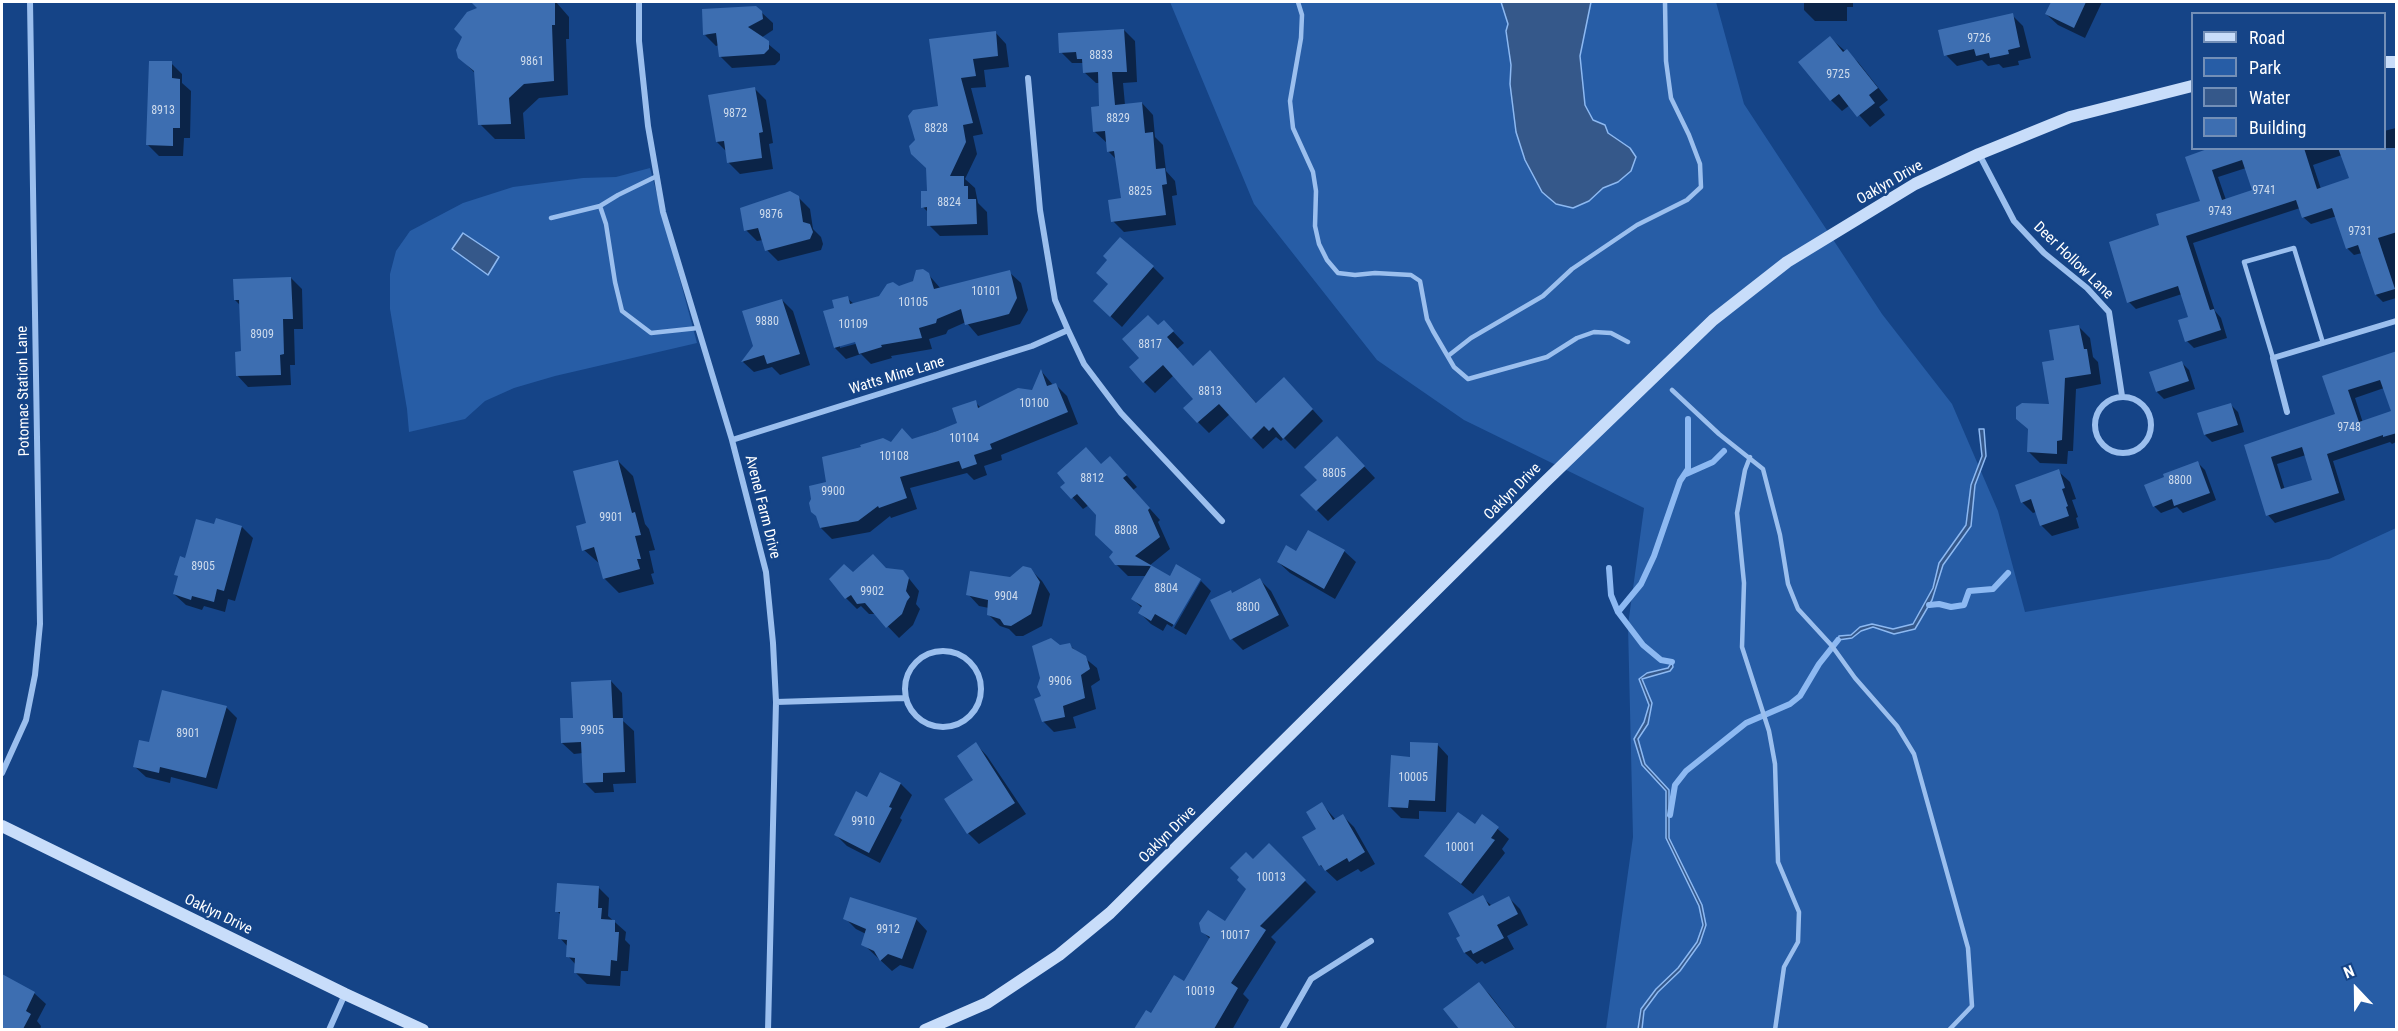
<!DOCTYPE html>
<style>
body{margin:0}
#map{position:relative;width:2398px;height:1031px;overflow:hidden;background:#154487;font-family:"Roboto Condensed",sans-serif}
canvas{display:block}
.frame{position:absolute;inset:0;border:3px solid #fff;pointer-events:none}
.legend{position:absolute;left:2191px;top:12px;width:195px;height:138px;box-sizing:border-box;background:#154487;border:2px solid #738fb7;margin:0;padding:8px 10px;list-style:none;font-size:18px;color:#fff}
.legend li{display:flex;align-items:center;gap:12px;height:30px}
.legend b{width:30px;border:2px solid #738fb7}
.north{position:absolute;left:2326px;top:959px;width:60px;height:60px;-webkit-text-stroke:4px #154487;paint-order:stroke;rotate:338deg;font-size:16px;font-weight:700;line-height:24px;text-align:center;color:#fff}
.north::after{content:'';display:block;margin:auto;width:21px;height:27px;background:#fff;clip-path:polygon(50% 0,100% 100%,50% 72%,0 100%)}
</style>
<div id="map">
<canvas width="2398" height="1031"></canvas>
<div class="frame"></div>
<ul class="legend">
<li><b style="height:8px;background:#c8ddfa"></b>Road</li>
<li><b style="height:16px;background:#275da6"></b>Park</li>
<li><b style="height:16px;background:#35588a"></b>Water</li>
<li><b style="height:16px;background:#3d6eb1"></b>Building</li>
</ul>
<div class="north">N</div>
</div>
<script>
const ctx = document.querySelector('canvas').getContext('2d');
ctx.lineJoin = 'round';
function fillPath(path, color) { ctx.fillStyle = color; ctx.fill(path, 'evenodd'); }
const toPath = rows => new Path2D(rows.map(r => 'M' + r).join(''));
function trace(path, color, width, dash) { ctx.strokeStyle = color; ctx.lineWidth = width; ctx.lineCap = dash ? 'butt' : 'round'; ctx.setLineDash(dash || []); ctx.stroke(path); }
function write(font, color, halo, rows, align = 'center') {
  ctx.font = font + ' "Roboto Condensed",sans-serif'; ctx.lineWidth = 5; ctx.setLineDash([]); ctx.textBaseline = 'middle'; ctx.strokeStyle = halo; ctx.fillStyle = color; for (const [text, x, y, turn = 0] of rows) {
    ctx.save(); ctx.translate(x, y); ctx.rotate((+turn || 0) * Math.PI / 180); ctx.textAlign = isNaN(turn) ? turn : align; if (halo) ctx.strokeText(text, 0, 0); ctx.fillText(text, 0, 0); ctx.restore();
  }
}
fillPath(toPath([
 [1170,2,1716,2,1744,104,1882,314,1952,404,1998,511,2025,612,2329,559,2396,528,2396,1029,1606,1029,1633,837,1628,625,1644,508,1464,420,1377,360,1254,204],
 [650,168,697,343,555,376,514,388,485,401,465,419,409,432,407,409,390,309,390,274,396,251,410,231,463,203,513,187,583,178,616,177]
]), '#275da6');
const water = toPath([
 [1501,2,1591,2,1580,56,1585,105,1593,120,1605,125,1608,133,1630,148,1636,157,1631,171,1618,182,1603,188,1589,201,1573,208,1556,204,1542,192,1525,160,1516,132,1510,84,1511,65,1506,31,1508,24,1501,2],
 [463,233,499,257,488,275,452,249,463,233],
 [1979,429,1984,429,1986,456,1975,485,1971,526,1943,565,1932,600,1915,629,1894,634,1873,627,1861,631,1852,638,1838,640,1839,636,1851,635,1860,627,1872,624,1893,629,1913,624,1933,588,1939,563,1966,525,1971,485,1982,456,1979,429],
 [1672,662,1673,667,1670,671,1642,679,1652,703,1648,724,1638,739,1645,764,1669,790,1669,838,1702,905,1706,925,1700,943,1680,971,1658,992,1644,1011,1642,1029,1638,1029,1641,1009,1656,989,1678,968,1697,942,1703,925,1699,906,1666,838,1666,791,1642,765,1634,739,1644,722,1649,705,1639,679,1647,673,1668,668,1672,662]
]);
fillPath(water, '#35588a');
trace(water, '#8db9f2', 1.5);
fillPath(toPath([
 [480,2,556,2,569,17,569,39,566,39,568,95,539,98,523,113,525,139,495,139,480,124,475,73,460,58],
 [1804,2,1853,2,1853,7,1847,7,1847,21,1815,21,1804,10],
 [2052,2,2102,2,2085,38,2058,25,2046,14],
 [761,12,773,23,773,30,761,38,780,54,780,60,775,65,732,68,720,56,719,45,716,46,705,35],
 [2012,15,2023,26,2031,58,2018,61,2019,65,2003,68,1999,64,1988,66,1982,60,1957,66,1946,55],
 [1124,30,1135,41,1137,82,1123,83,1125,105,1142,103,1153,115,1155,137,1163,145,1166,171,1175,181,1177,195,1172,196,1176,225,1124,232,1113,221,1122,200,1117,160,1108,151,1107,143,1095,132,1101,107,1100,83,1096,83,1084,72,1083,63,1072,63,1061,52],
 [995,32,1006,44,1009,67,984,70,986,87,971,88,983,134,973,136,977,154,965,179,975,188,978,203,987,212,988,235,940,236,929,225,929,213,923,207,928,192,939,107,931,40],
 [1830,38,1858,62,1888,100,1879,107,1885,115,1870,127,1850,105,1842,111,1831,100],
 [171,63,182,74,182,83,191,91,190,138,184,138,183,156,159,156,148,145],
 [755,89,766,100,773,143,769,144,773,169,740,174,729,163,727,152,717,142],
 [2396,128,2396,298,2383,302,2376,295,2362,253,2354,255,2347,248,2337,216,2311,224,2303,217,2300,208,2193,243,2215,311,2221,318,2227,338,2194,348,2187,341,2190,318,2182,294,2136,309,2129,302,2161,226,2202,202,2187,158,2273,148,2384,148,2384,131],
 [2342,155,2351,179,2321,189,2313,165],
 [2246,168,2253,191,2226,200,2218,177],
 [798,197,810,209,813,229,821,237,823,244,821,250,778,261,767,250,763,240,757,241,746,230],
 [1153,267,1164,278,1122,327,1106,312],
 [1009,272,1021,283,1028,310,1020,324,978,336,966,322,948,330,946,334,929,339,932,349,891,356,892,358,871,364,861,354,846,359,835,348,836,309,847,298,854,304,880,297,928,274,941,289],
 [862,339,863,342,840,348,840,345],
 [291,278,302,289,303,329,294,329,295,365,290,365,291,385,248,387,237,375,242,353,240,305,235,300],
 [782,300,793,311,810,365,780,375,772,367,754,372,743,362,755,346],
 [1164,322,1184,343,1177,349,1193,367,1221,363,1257,404,1295,390,1323,421,1295,449,1284,438,1281,441,1276,437,1263,449,1230,414,1209,433,1198,422,1196,399,1174,375,1155,393,1144,382,1141,358,1158,327],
 [2079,327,2090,338,2093,357,2098,362,2101,384,2076,389,2073,451,2068,451,2067,464,2040,463,2029,452,2051,406,2056,361],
 [2396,356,2396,442,2392,444,2390,442,2333,461,2345,500,2275,523,2268,515,2246,446,2337,415,2324,377],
 [2384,388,2393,412,2363,423,2355,398],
 [2306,455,2314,481,2285,490,2277,464],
 [2182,363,2189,370,2195,389,2164,399,2157,392,2151,373],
 [1042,372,1053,385,1056,385,1067,396,1078,424,1001,455,1002,460,984,466,987,475,974,480,967,473,910,488,917,509,891,518,890,516,870,532,832,539,821,528,828,483,891,444,912,440,959,423,975,402,981,408,1032,391],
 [2231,405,2238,412,2244,432,2212,442,2205,435],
 [1348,449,1375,478,1328,521,1317,510],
 [618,461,633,476,645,524,649,529,655,550,649,551,654,573,651,574,654,584,619,593,604,578,600,564,584,550,588,524],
 [2198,463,2205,470,2216,500,2183,513,2177,507,2161,513,2154,506],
 [1101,466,1121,469,1137,487,1133,490,1160,520,1158,522,1170,549,1149,566,1170,578,1201,581,1198,581,1172,627,1167,624,1163,631,1151,624,1139,612,1142,608,1133,599,1147,576,1128,576,1116,564,1115,553,1097,515,1089,505,1083,509,1063,487],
 [2058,471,2070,482,2076,499,2072,500,2078,517,2076,518,2079,528,2052,536,2041,525,2036,512,2033,513,2022,502],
 [216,526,242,527,253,538,235,601,228,599,225,612,204,606,202,610,186,605,174,594,179,577,176,574,186,560],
 [1309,532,1344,551,1356,562,1335,599,1290,573,1278,562,1297,553],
 [886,570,903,571,919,591,916,604,920,609,913,625,899,638,876,614,869,614,861,606,857,609,846,598,853,574],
 [1031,570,1042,581,1050,594,1042,626,1023,636,1016,636,1009,629,1000,626,989,615,989,608,979,606,968,594],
 [1260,580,1271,591,1289,626,1243,650,1232,639],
 [1201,581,1211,591,1186,635,1174,628],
 [1069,645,1097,668,1100,680,1091,686,1096,709,1073,717,1076,728,1054,732,1043,721,1043,697,1060,647],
 [611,681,622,693,623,721,634,731,636,783,613,784,614,792,595,793,584,782,583,753,574,754,562,743,574,719],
 [226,707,237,718,217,789,171,777,170,783,146,777,134,766,151,744],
 [976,744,987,756,1026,814,979,844,968,833,975,781],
 [1437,744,1448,756,1446,812,1419,811,1419,819,1401,818,1390,807,1411,758],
 [880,774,901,784,912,795,900,818,902,820,880,863,847,846,836,835,868,799],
 [1322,804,1336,820,1343,816,1354,827,1375,864,1361,872,1358,869,1337,881,1321,866,1304,838,1318,829],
 [1483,816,1509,839,1502,849,1505,853,1473,894,1426,856,1475,826],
 [1269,845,1316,892,1271,937,1276,942,1243,994,1249,1000,1232,1030,1136,1030,1146,1012,1152,1016,1185,983,1210,939,1202,931,1226,923,1248,889,1253,861],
 [598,887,609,898,608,916,626,932,625,940,630,945,628,971,621,971,620,986,587,984,576,973,576,965,568,956,568,947,560,938,561,915,557,911],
 [1482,897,1492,906,1509,898,1520,909,1528,925,1507,936,1514,949,1485,964,1482,961,1477,964,1465,953,1458,938,1462,937],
 [845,918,916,919,927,931,913,969,900,965,892,971,863,944,866,934,856,929],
 [2,976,34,993,46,1004,37,1021,41,1026,40,1030,2,1030],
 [1479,984,1490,995,1517,1030,1461,1030,1445,1010]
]), '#0007');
trace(toPath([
 [1686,474,1713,462,1724,451],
 [1609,568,1611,595,1618,612],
 [1929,605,1939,604,1951,607,1964,605,1969,591,1993,589,2008,573],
 [1672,662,1661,660,1643,645,1618,612,1641,584,1654,556,1680,481,1688,469,1688,419],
 [1670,815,1675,785,1686,771,1746,723,1790,704,1800,696,1819,664,1838,640]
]), '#8db9f2', 6);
fillPath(toPath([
 [471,2,555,2,555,25,552,25,554,81,524,84,509,98,511,124,478,125,474,71,458,58,456,50,462,37,454,29,467,12,477,8],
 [2051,2,2086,2,2074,28,2045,14],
 [756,6,762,11,763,19,748,27,769,41,769,49,764,54,719,57,716,33,703,35,702,9],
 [2013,13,2020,47,2008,50,2009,54,1990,58,1989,53,1976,56,1974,49,1944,56,1938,30],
 [1124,29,1127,72,1112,72,1115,105,1142,102,1145,133,1153,132,1156,169,1165,168,1167,184,1162,185,1166,215,1111,222,1108,200,1121,198,1114,151,1107,152,1105,131,1093,132,1091,107,1099,106,1098,72,1083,73,1082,59,1077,59,1076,52,1059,53,1058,33],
 [996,31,998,56,973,59,976,76,961,78,973,123,963,125,966,142,950,176,964,176,964,186,968,186,968,199,976,199,977,224,927,226,927,207,921,208,921,191,927,191,926,168,911,154,909,146,915,140,908,116,913,110,938,106,929,39],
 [1830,36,1843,52,1847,49,1878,88,1869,95,1875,103,1857,117,1839,94,1830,101,1798,62],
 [149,61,172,61,172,78,180,79,180,128,173,128,173,146,146,145],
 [755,87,763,132,759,133,762,158,727,163,724,141,716,142,708,95],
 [2210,148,2304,148,2317,189,2349,178,2338,148,2397,148,2397,232,2378,238,2395,289,2375,295,2358,245,2346,249,2332,208,2302,218,2296,200,2186,236,2210,310,2214,309,2221,330,2185,342,2178,320,2188,317,2178,286,2127,303,2109,242,2159,225,2156,214,2200,201,2185,157],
 [2242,160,2252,190,2222,200,2212,170],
 [790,191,799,196,803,222,810,224,813,232,810,239,765,251,758,228,744,231,740,208],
 [1120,237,1154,266,1110,317,1093,301,1108,284,1096,273,1107,260,1103,256],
 [923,269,929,273,934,289,1010,270,1017,298,1009,314,994,318,965,325,961,309,937,319,936,323,919,328,922,338,881,345,882,347,859,354,855,342,834,348,823,311,834,308,832,300,848,296,850,304,879,296,887,284,893,282,899,286,913,281,916,270],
 [291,277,293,319,283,319,284,354,280,355,281,375,236,376,235,352,241,351,239,300,234,300,233,279],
 [782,299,800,354,767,364,764,355,741,362,753,346,742,311],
 [1148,315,1158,325,1164,320,1174,331,1167,337,1193,366,1210,350,1256,403,1284,377,1313,409,1283,439,1273,427,1269,431,1264,426,1251,439,1219,404,1197,423,1183,408,1193,399,1163,365,1143,383,1129,367,1139,358,1122,339],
 [2079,325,2084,349,2087,349,2091,374,2065,378,2062,440,2057,441,2057,454,2027,452,2028,429,2016,419,2016,407,2022,403,2049,404,2042,362,2054,360,2049,330],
 [2397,351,2397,433,2383,437,2383,435,2327,454,2339,493,2266,516,2244,445,2335,414,2322,376],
 [2380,380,2391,411,2359,422,2348,390],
 [2302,447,2312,480,2281,489,2271,457],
 [2182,361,2189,381,2156,392,2149,372],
 [1041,369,1047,386,1056,383,1068,412,990,444,992,449,974,455,977,464,962,469,959,461,900,477,907,498,879,508,878,506,858,521,820,528,816,516,811,512,809,503,811,499,809,486,826,482,822,457,861,447,860,445,883,438,891,442,902,428,912,439,937,431,957,423,952,408,976,400,978,408,1018,388,1032,390],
 [2231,403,2238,425,2204,435,2197,413],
 [1337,436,1365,466,1316,511,1300,495,1317,480,1304,467],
 [1086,447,1101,464,1110,456,1127,475,1123,478,1150,508,1148,510,1160,537,1135,556,1170,576,1176,564,1201,579,1174,625,1155,614,1151,621,1138,613,1142,606,1131,599,1151,566,1115,565,1109,557,1113,552,1095,535,1096,515,1077,494,1071,499,1060,487,1065,483,1057,473],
 [618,460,632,513,635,512,641,535,635,536,641,559,637,559,640,569,603,579,594,547,582,551,576,526,586,523,573,471],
 [2198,461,2210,493,2174,506,2172,499,2153,507,2144,485,2164,477,2163,474],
 [2059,469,2065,488,2062,489,2068,506,2066,507,2069,516,2040,526,2031,499,2021,503,2015,485],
 [216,518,242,526,224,591,217,589,214,602,192,596,191,600,173,594,178,576,174,575,180,556,185,558,196,519,214,524],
 [1308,530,1345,550,1324,589,1277,562,1286,545,1296,551],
 [873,554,886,568,903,570,909,578,906,591,910,597,907,601,902,614,886,628,865,603,857,604,851,595,845,599,829,579,844,564,853,572],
 [1023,566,1031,568,1040,582,1031,614,1011,626,1004,625,1000,619,987,615,988,600,966,595,970,571,1010,577],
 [1260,578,1279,615,1230,640,1210,600,1231,590,1232,593],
 [1051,638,1060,645,1070,643,1072,648,1086,656,1090,669,1081,675,1085,698,1063,706,1065,717,1042,722,1034,699,1041,696,1037,687,1040,678,1032,646],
 [611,680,613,718,623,718,625,772,603,773,603,782,583,783,581,742,561,743,560,718,573,718,571,682],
 [162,690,227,706,206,778,160,767,159,773,133,767,139,740,149,742],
 [976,742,1015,803,967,834,944,799,973,780,957,756],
 [1410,742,1438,743,1435,801,1409,800,1408,808,1388,807,1391,755,1410,757],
 [880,772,901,783,889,807,892,808,869,853,834,835,856,791,867,797],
 [1322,802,1333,820,1343,814,1365,852,1349,862,1347,858,1325,871,1321,865,1319,866,1302,837,1316,829,1306,812],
 [1458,812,1475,824,1482,814,1499,827,1491,838,1495,840,1461,884,1424,856],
 [1269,843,1306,880,1260,926,1266,930,1231,983,1238,988,1214,1029,1134,1029,1146,1010,1151,1013,1174,975,1184,981,1210,937,1201,932,1199,923,1208,910,1225,921,1246,889,1237,880,1239,877,1230,868,1246,852,1253,859],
 [557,883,599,886,598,908,602,908,601,919,615,920,615,932,619,932,617,961,611,960,610,976,574,973,575,958,566,957,567,940,558,939,560,912,555,912],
 [1483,895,1489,906,1509,896,1518,914,1497,925,1504,938,1473,954,1471,950,1464,953,1456,938,1460,936,1448,913],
 [850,897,917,918,902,959,888,954,880,961,874,951,861,945,866,929,843,919],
 [2,974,35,992,26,1011,31,1014,23,1029,2,1029],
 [1479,982,1516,1029,1459,1029,1443,1009]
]), '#3d6eb1');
trace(toPath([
 [1298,2,1302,15,1301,38,1290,101,1293,128,1313,172,1316,191,1315,226,1319,244,1327,260,1338,273,1355,275,1375,273,1411,275,1420,281,1427,319,1433,331,1454,367,1468,379,1547,357,1577,338,1594,332,1611,333,1628,342],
 [600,206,618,195,657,176],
 [551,218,600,206,606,224,615,282,622,311,651,333,698,328],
 [1448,356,1471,338,1543,296,1572,269,1637,225,1687,200,1701,187,1700,164,1689,135,1671,98,1666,61,1665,2],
 [2273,358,2244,262,2294,248,2323,343],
 [1672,390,1719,434,1763,469,1780,535,1788,584,1798,609,1832,646,1855,678,1897,726,1914,754,1968,948,1972,1006,1949,1030],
 [1750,457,1745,470,1737,513,1744,583,1742,647,1769,731,1775,764,1778,862,1799,912,1798,942,1784,967,1775,1030]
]), '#9bbfee', 4.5);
trace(toPath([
 [639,2,639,41,648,126,663,212,732,440,766,572,773,643,776,702,768,1030],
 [1028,78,1040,210,1055,300,1068,330,1084,364,1121,413,1222,521],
 [1979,154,2014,221,2044,253,2087,288,2109,312,2122,396],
 '2095 425a28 28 0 1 1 56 0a28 28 0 1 1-56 0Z',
 [2287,412,2273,358,2396,321],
 [732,440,1032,346,1068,330],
 '905 689a38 38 0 1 1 76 0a38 38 0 1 1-76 0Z',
 [776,702,905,698],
 [2,773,26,720,35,675,40,624,30,2],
 [329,1030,345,994],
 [1282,1030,1311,979,1371,941]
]), '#9bbfee', 6);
trace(toPath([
 [2384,62,2396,62],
 [2,826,345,994,423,1030],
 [925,1030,987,1003,1059,955,1110,913,1545,482,1713,320,1787,262,1915,184,1979,154,2070,117,2192,86]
]), '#c8ddfa', 12);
write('12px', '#cedbec', null, [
 ["9726",1979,39],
 ["8833",1101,56],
 ["9861",532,62],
 ["9725",1838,75],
 ["8913",163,111],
 ["9872",735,114],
 ["8829",1118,119],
 ["8828",936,129],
 ["9741",2264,191],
 ["8825",1140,192],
 ["8824",949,203],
 ["9743",2220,212],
 ["9876",771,215],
 ["9731",2360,232],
 ["10101",986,292],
 ["10105",913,303],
 ["9880",767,322],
 ["10109",853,325],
 ["8909",262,335],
 ["8817",1150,345],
 ["8813",1210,392],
 ["10100",1034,404],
 ["9748",2349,428],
 ["10104",964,439],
 ["10108",894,457],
 ["8805",1334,474],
 ["8812",1092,479],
 ["8800",2180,481],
 ["9900",833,492],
 ["9901",611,518],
 ["8808",1126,531],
 ["8905",203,567],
 ["8804",1166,589],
 ["9902",872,592],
 ["9904",1006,597],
 ["8800",1248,608],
 ["9906",1060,682],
 ["9905",592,731],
 ["8901",188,734],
 ["10005",1413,778],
 ["9910",863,822],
 ["10001",1460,848],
 ["10013",1271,878],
 ["9912",888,930],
 ["10017",1235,936],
 ["10019",1200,992]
]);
write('15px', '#fff', '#154487', [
 ["Oaklyn Drive",1890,183,-30],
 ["Deer Hollow Lane",2073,261,44],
 ["Watts Mine Lane",897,376,-17],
 ["Potomac Station Lane",24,391,-91],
 ["Oaklyn Drive",1513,492,-45],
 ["Avenel Farm Drive",762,507,76],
 ["Oaklyn Drive",1168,835,-45],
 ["Oaklyn Drive",218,915,26]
]);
</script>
